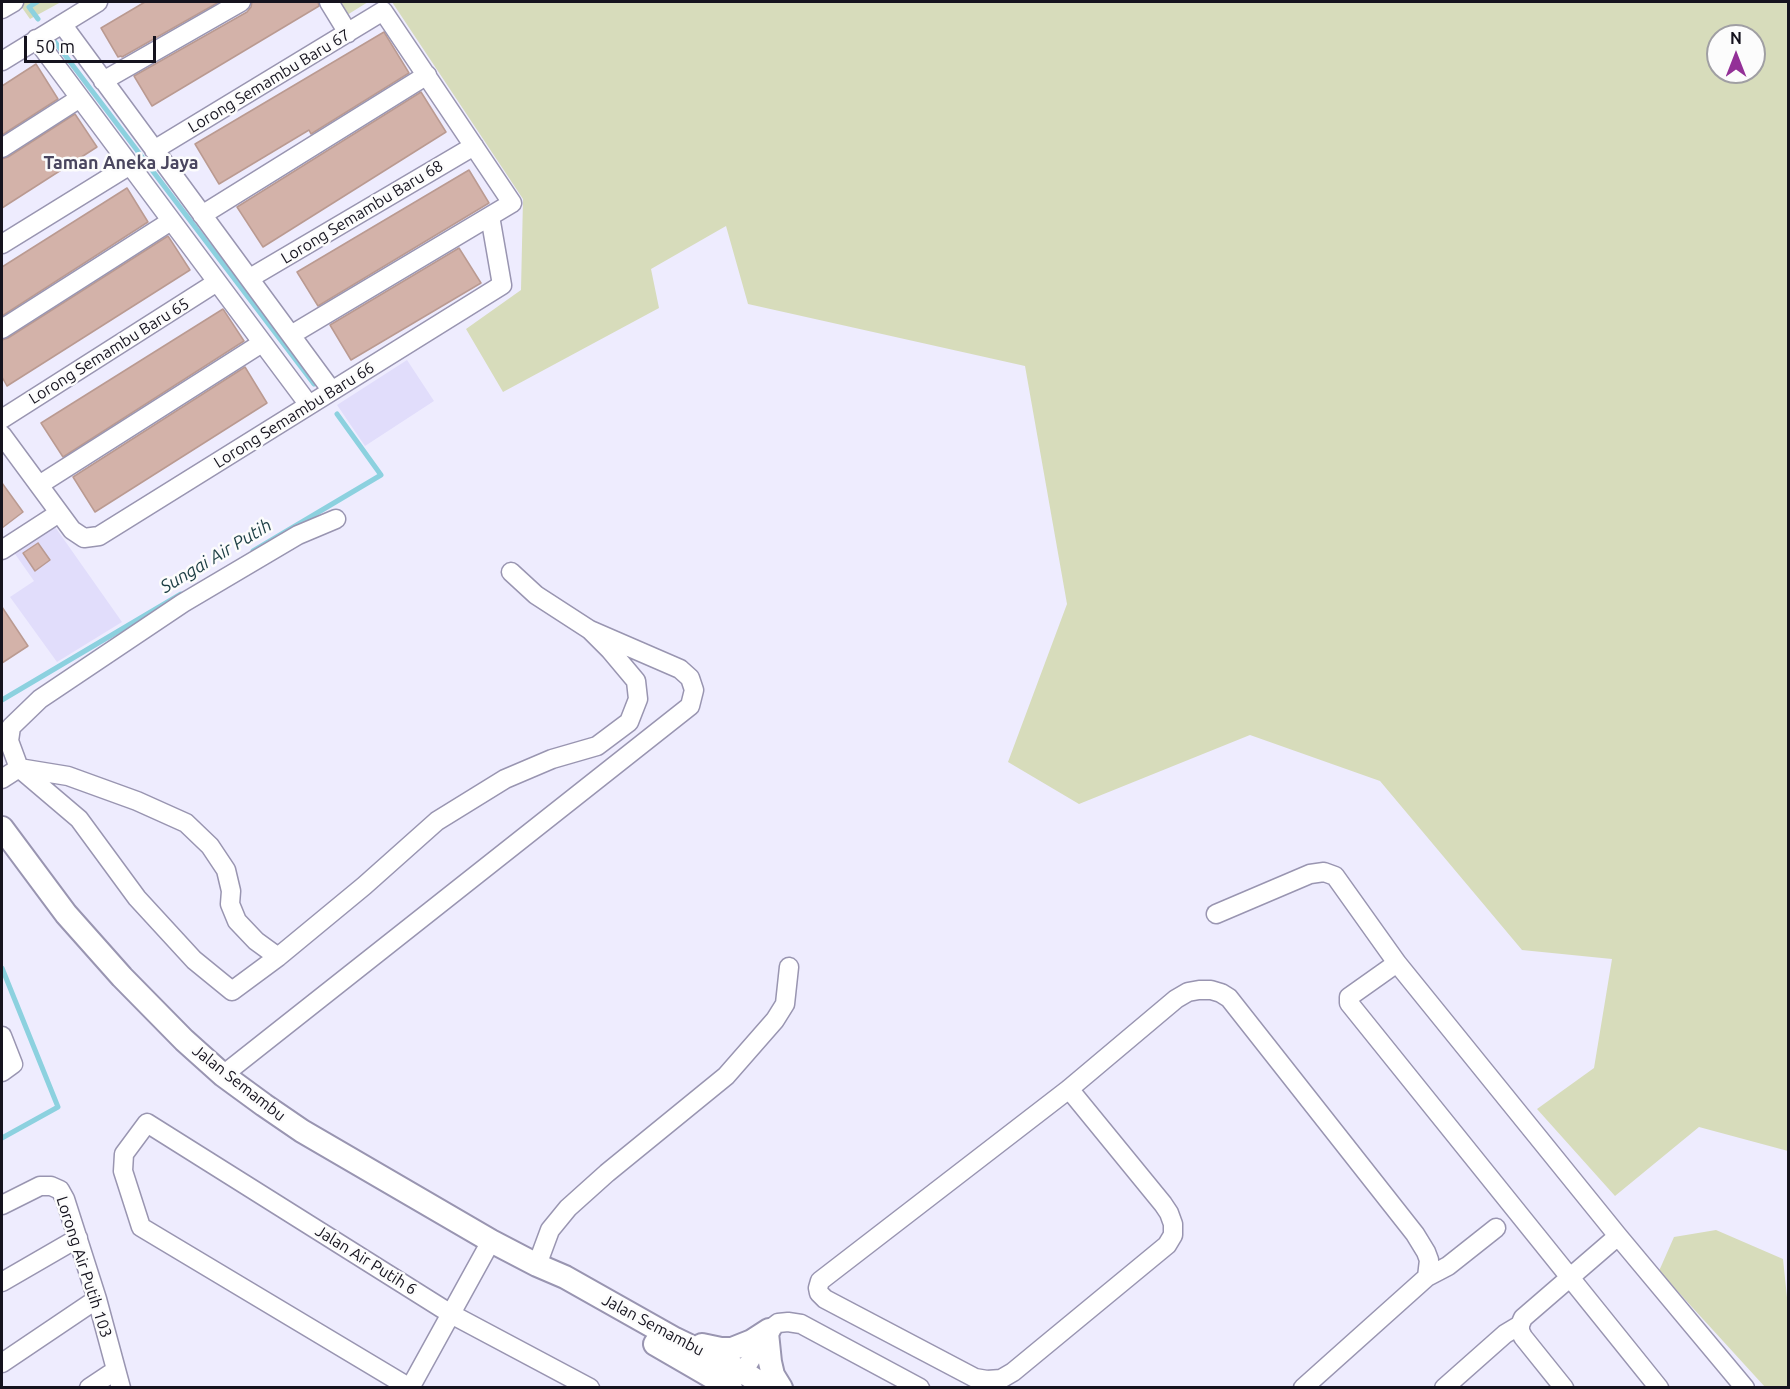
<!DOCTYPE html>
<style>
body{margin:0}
#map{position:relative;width:1790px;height:1389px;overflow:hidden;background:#eeecfe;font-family:Ubuntu,sans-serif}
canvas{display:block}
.frame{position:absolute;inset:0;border:3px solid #15131e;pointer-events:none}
.north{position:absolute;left:1706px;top:24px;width:60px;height:60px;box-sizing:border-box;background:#fcfcfc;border:2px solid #a09fa3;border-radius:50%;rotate:0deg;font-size:16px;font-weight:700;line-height:24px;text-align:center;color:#15131e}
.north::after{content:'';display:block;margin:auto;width:21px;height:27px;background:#933097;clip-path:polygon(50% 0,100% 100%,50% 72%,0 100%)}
.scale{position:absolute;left:24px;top:36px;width:132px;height:27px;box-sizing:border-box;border:3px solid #15131e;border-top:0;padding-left:8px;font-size:18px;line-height:21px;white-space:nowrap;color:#15131e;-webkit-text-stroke:4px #fcfcfc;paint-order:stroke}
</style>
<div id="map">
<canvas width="1790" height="1389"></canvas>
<div class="frame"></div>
<div class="north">N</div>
<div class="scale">50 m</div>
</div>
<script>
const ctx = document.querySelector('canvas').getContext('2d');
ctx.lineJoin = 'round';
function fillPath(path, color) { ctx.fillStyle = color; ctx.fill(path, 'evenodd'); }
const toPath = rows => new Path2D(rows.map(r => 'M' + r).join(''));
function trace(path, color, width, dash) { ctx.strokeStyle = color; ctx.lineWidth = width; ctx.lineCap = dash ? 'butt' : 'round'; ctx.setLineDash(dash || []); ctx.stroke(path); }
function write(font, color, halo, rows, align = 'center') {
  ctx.font = font + ' Ubuntu,sans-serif'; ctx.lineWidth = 5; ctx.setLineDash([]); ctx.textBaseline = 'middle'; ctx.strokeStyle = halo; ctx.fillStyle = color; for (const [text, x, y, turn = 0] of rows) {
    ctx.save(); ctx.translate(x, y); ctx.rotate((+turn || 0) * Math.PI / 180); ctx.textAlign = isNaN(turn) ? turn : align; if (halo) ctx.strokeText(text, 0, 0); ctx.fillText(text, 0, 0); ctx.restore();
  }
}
fillPath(toPath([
 [407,360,434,401,365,446,337,405],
 [53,524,122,622,57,662,10,597,34,581,13,551]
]), '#e1ddfb');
fillPath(toPath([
 [18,2,61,2,30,19],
 [339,2,368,2,347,15],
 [392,2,1788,2,1788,1151,1699,1127,1615,1196,1537,1109,1594,1068,1612,959,1522,950,1380,781,1250,735,1079,804,1008,762,1067,604,1025,366,748,304,726,226,651,269,659,308,503,392,466,329,521,290,523,199],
 [1718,36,1754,36,1754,72,1718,72],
 [1716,1230,1783,1259,1788,1307,1788,1387,1765,1387,1659,1271,1674,1237]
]), '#d7dcbb');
trace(toPath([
 [37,2,29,7,38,19],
 [55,42,314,384],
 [253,551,381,475,337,414],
 [2,700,181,594],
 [2,968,58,1107,2,1138]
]), '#8cd1df', 5);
const building = toPath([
 [145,2,219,2,122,57,121,56,118,57,101,28,145,2],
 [252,2,318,2,319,6,152,106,134,76,247,12,251,7,252,2],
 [384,32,409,73,311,134,309,130,219,184,195,144,384,32],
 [36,64,58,99,2,135,2,86,36,64],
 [421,92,446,132,263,247,237,207,421,92],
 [75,114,97,147,2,208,2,159,8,157,75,114],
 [469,170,489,203,318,306,297,272,469,170],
 [127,188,148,222,2,316,2,267,127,188],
 [168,236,190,270,7,386,2,377,2,340,8,338,168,236],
 [459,248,481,283,351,360,330,325,459,248],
 [223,309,244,341,63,457,41,423,223,309],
 [245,367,267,403,95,512,73,477,245,367],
 [2,483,23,512,2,528,2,483],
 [38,543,50,560,35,571,23,553,38,543],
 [2,607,28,646,2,663,2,607]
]);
fillPath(building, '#d3b2a9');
trace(building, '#ba9a91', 1.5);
const minor = toPath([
 [329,2,348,33],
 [2,9,14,2],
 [62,24,332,391],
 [36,39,309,405],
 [2,61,98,2],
 [103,81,241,2],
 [2,148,80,98],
 [154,150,383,11,512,203,291,335],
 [202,215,427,75],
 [2,244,130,165],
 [250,278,474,146],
 [2,329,171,221],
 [2,419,217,282],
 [2,435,72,530,84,538,99,536,502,285,490,216],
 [39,485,262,343],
 [336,519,298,535,183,603,40,699,11,727,9,741,19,768,79,819,137,898,194,960,232,991,278,957,364,886,437,821,505,779,552,759,597,746,629,722,638,699,636,681,610,650,590,630],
 [2,550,59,513],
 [2,779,19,768,68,776,137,801,186,823,210,846,226,870,231,891,230,904,237,921,256,941,278,957],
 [1216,914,1310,874,1324,872,1335,876,1397,963,1618,1236,1745,1388],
 [1397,963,1349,997,1349,1003,1659,1388],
 [2,1036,13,1064,2,1072],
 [223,1075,690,706,694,690,690,678,680,669,590,630,536,595,511,572],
 [1069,1089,1163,1204,1169,1213,1173,1224,1173,1235,1167,1245,1013,1372,1001,1379,987,1380,975,1378,825,1299,819,1293,818,1288,820,1281,1069,1089,1176,999,1188,992,1199,990,1211,990,1221,993,1229,998,1415,1234,1426,1252,1429,1260,1427,1277,1303,1388],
 [2,1205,40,1186,51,1186,60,1190,65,1199,97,1299,121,1388],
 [537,1265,550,1230,568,1208,607,1173,726,1076,775,1020,785,1004,789,967],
 [1427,1277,1448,1266,1496,1228],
 [2,1282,78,1238],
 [1520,1325,1520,1331,1523,1337,1564,1388],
 [2,1363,97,1299],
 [743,1372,769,1330,778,1323,788,1322,801,1324,920,1388],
 [89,1388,116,1370],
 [410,1388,141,1227,123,1171,124,1154,147,1123,451,1314,590,1388],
 [410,1388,491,1241],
 [1444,1388,1505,1334,1520,1325,1523,1318,1618,1236]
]);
const major = toPath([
 [2,828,66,914,122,977,184,1040,223,1075,264,1105,302,1131,491,1241,537,1265,565,1277,675,1339,743,1372,768,1388],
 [767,1333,770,1362,773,1375,781,1388],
 [655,1344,731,1388],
 [702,1345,721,1349,732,1349,752,1341,769,1330]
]);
trace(minor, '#9995b1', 21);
trace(major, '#9995b1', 26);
trace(minor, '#fff', 18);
trace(major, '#fff', 22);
write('16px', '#15131e', '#fcfcfc', [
 ["Lorong Semambu Baru 67",269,81,-31],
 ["Lorong Semambu Baru 68",362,212,-31],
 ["Lorong Semambu Baru 65",109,351,-32],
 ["Lorong Semambu Baru 66",294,415,-32],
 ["Jalan Semambu",239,1083,38],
 ["Jalan Air Putih 6",366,1260,32],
 ["Lorong Air Putih 103",84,1267,72],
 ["Jalan Semambu",653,1325,28]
]);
write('bold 18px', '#4a465f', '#fcfcfc', [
 ["Taman Aneka Jaya",121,163]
]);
write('italic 18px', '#1b3d43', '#fcfcfc', [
 ["Sungai Air Putih",216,556,-31]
]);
</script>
